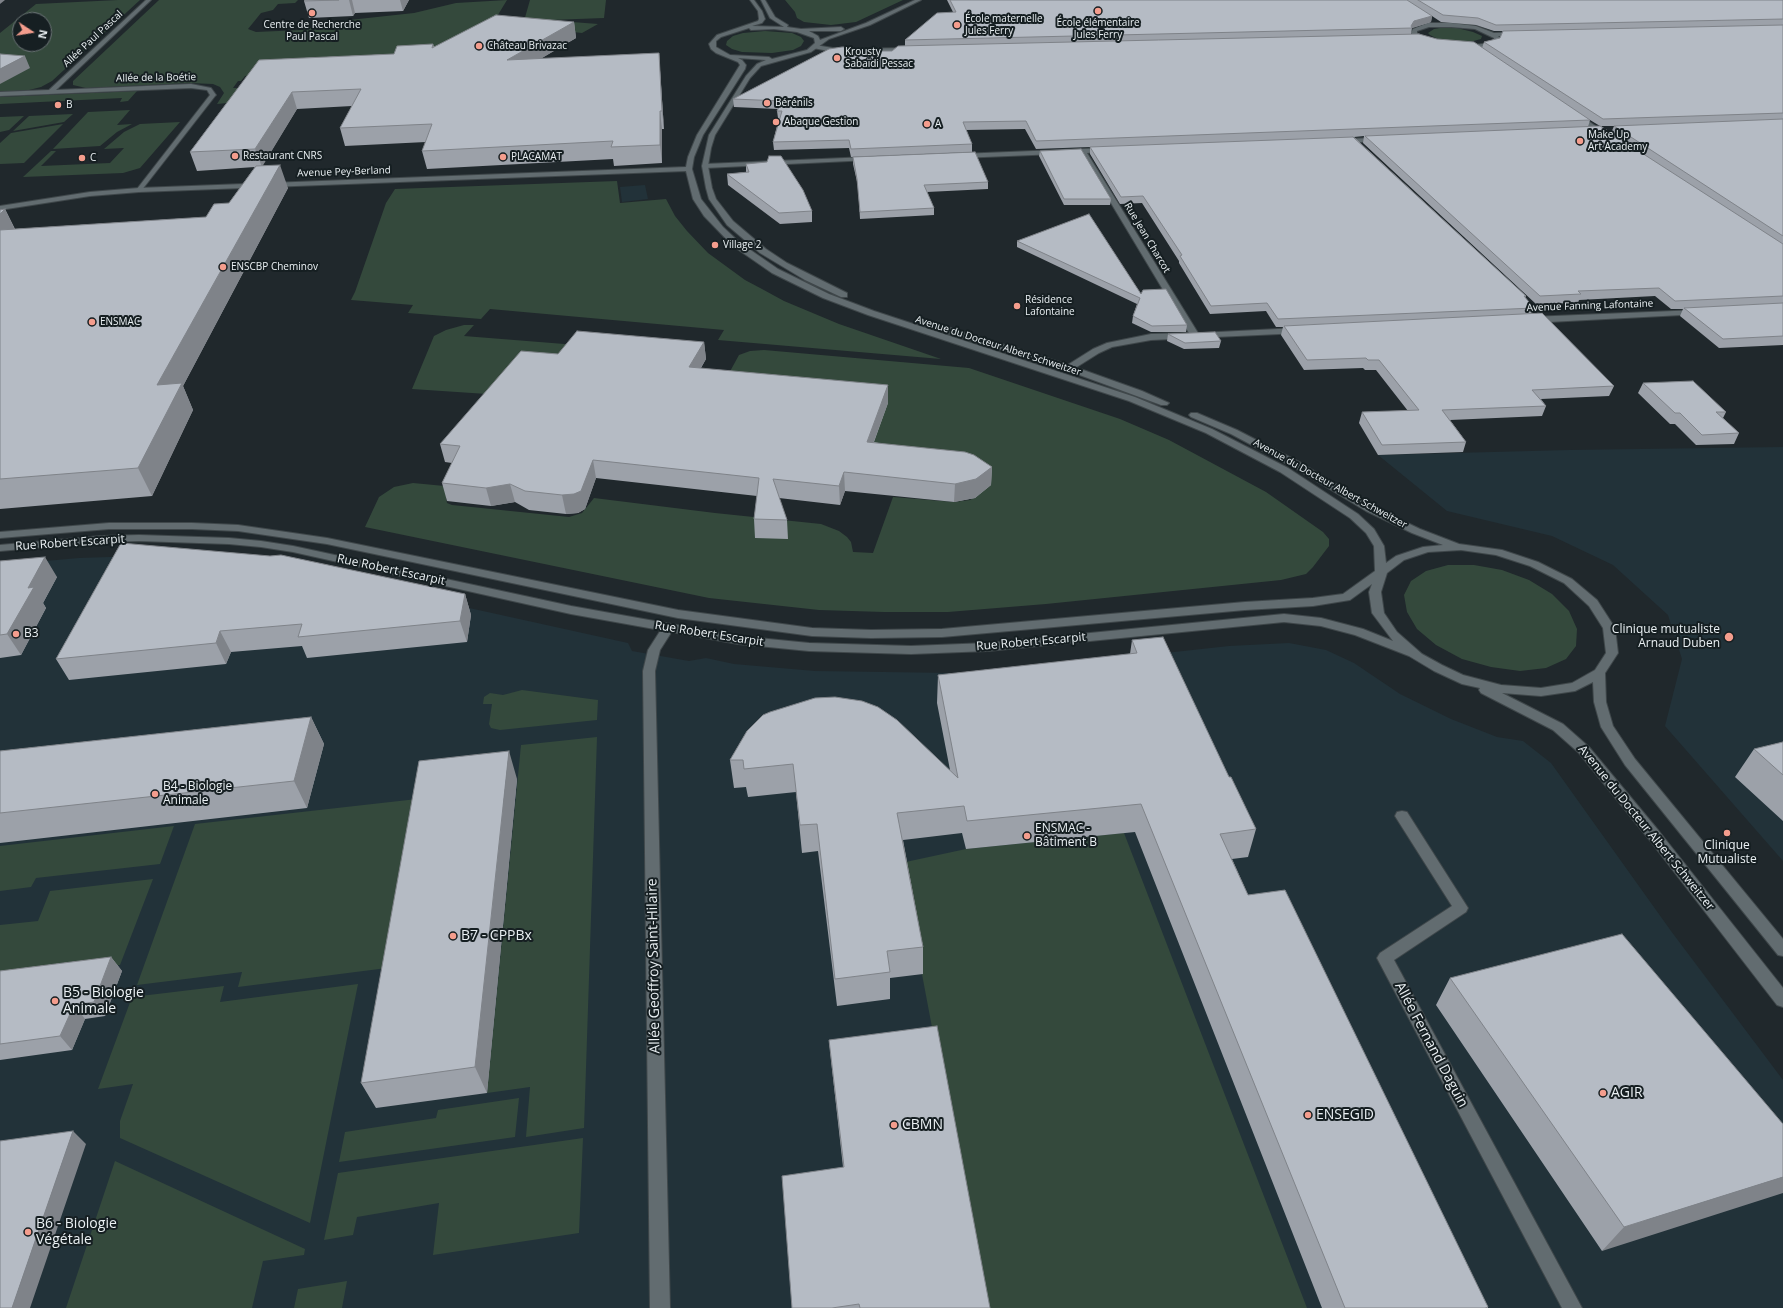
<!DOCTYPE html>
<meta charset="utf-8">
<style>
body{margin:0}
#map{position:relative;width:1783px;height:1308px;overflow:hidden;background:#20282c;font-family:"Open Sans",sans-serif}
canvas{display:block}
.north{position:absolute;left:12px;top:12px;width:40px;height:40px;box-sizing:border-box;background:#161f22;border:1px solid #6b7376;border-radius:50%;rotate:102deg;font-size:11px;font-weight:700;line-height:16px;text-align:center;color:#eaf0f3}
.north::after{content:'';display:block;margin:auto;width:14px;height:18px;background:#f49d8d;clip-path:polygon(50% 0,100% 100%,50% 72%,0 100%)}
</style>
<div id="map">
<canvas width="1783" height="1308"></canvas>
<div class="north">N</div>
</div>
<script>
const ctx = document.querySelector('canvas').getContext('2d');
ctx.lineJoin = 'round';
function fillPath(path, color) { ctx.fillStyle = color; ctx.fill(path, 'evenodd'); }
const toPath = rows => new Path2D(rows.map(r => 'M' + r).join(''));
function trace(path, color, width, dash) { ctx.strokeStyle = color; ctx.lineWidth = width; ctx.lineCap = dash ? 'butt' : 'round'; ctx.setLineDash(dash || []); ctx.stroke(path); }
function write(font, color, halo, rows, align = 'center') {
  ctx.font = font + ' "Open Sans",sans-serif'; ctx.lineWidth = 4; ctx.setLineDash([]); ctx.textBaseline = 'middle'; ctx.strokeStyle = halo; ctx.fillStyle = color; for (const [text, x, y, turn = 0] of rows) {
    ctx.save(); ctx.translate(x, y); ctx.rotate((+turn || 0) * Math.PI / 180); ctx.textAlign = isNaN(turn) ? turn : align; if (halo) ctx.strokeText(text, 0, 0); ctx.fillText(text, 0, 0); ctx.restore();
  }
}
fillPath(toPath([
 [645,185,648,199,622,202,620,187],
 [1783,447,1783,861,1665,726,1682,659,1668,615,1613,565,1552,536,1447,511,1378,455,1569,450],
 [140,556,297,570,628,643,632,651,689,661,706,658,734,664,815,671,952,673,1010,670,1229,646,1289,643,1326,650,1354,663,1400,694,1451,719,1497,737,1523,741,1551,763,1671,931,1783,1080,1783,1308,0,1308,0,565,79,558]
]), '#223239');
fillPath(toPath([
 [118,0,140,0,52,81,41,87,29,90,0,92,0,33,36,4],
 [20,20,44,20,44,44,20,44],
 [159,0,298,0,295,3,278,4,273,10,261,13,248,29,256,32,301,30,340,21,414,13,456,3,507,0,490,28,440,53,274,75,245,76,241,81,238,81,233,88,240,88,227,103,217,104,224,93,220,87,213,84,189,83,86,88,73,85,73,81],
 [530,0,606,0,604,18,524,21],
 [785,0,903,0,856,22,831,25,804,22,797,18,795,12],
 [572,22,598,24,582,33,555,30],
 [1440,28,1457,28,1473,32,1482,36,1481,39,1466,43,1440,40,1430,35,1428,33,1434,29],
 [765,31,792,33,801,37,804,41,801,46,793,50,772,53,742,52,732,49,726,45,727,41,733,36,743,33],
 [137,91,128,101,120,102,122,98,0,104,0,97],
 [130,110,117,125,132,124,117,132,100,146,53,149,88,112],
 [73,114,64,122,13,131,29,116],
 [24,116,9,130,0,132,0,117],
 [180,122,140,168,123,173,23,177,51,151,56,151,41,166,110,163,124,148,104,149,124,132,140,124],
 [63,124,24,163,0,164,0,143,11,133],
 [617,181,620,203,666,199,675,216,687,231,708,253,745,280,762,289,784,301,839,324,941,359,718,340,724,330,490,309,481,319,408,313,413,305,351,300,355,292,386,203,395,189],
 [464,325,474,325,464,336,577,345,487,394,412,389,434,336,446,330],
 [764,350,969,368,1120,419,1169,440,1266,492,1323,532,1329,539,1329,546,1313,567,1306,574,1281,580,1046,604,948,612,884,612,819,610,709,598,365,527,379,497,394,487,413,483,455,487,446,498,447,503,452,505,569,517,582,513,594,498,715,513,821,524,839,531,847,537,851,542,853,552,873,553,893,497,954,502,970,500,980,494,857,459,722,386,739,355,750,351],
 [1448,565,1474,565,1502,570,1529,580,1552,594,1569,611,1577,629,1576,646,1566,659,1546,668,1520,671,1491,667,1462,659,1436,645,1417,629,1407,612,1404,595,1411,581,1426,571],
 [522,690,598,700,597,720,500,730,491,728,489,724,492,704,483,704,484,697,490,693,503,695],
 [597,737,584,1128,526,1137,530,1087,487,1093,521,745],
 [417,799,387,968,238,987,242,972,137,985,195,824],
 [174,826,160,864,36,878,31,887,0,891,0,846],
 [1124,833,1307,1308,985,1308,901,863,966,849],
 [153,879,120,965,0,981,0,925,38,921,50,891],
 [358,984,310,1223,120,1138,120,1121,133,1084,98,1089,132,997,224,986,220,1002],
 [519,1098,515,1137,339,1162,345,1132,436,1118,438,1110],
 [583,1138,579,1233,433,1255,439,1203,357,1217,353,1235,324,1240,338,1173],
 [115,1161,305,1249,304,1255,263,1261,252,1308,66,1308],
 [347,1281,342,1308,294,1308,298,1289]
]), '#34493c');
const street = toPath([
 [146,0,151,0,56,90,191,84,211,88,216,95,215,96,141,191,139,192,136,190,137,189,210,95,207,90,191,88,0,96,0,92,49,90,146,0],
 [1428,23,1451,23,1476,26,1494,33,1518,32,1521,34,1518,36,1498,36,1500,38,1499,42,1494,45,1473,49,1435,45,1416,38,1411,33,1413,29,1428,23],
 [1429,27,1451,27,1475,29,1494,38,1494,41,1491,43,1473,45,1436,41,1420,36,1417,33,1417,31,1429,27],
 [815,45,839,49,909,48,912,50,909,52,839,53,813,48,813,46,815,45],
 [1574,114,1578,114,1610,136,1605,137,1574,116,1574,114],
 [1379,138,1382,140,1381,141,1342,143,1339,141,1342,139,1379,138],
 [1106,148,1109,150,1108,151,1087,153,1198,333,1298,328,1301,329,1301,333,1151,340,1112,347,1099,353,1072,370,1066,370,1065,368,1066,366,1093,349,1107,343,1151,334,1189,333,1081,153,960,158,957,156,960,154,1106,148],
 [868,157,871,159,870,160,705,168,702,166,705,164,868,157],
 [1698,310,1701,310,1701,314,1530,323,1526,320,1530,317,1698,310],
 [668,624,672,625,674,628,660,650,655,671,670,1308,650,1308,643,671,648,650,664,625,668,624],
 [1402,811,1407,812,1468,908,1466,912,1394,960,1582,1308,1562,1308,1377,958,1380,953,1452,906,1395,816,1397,812,1402,811]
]);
const secondary = toPath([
 [750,0,754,0,762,11,765,19,762,23,752,26,784,27,770,18,761,0,765,0,775,17,788,25,787,27,801,29,841,27,844,29,841,31,809,31,818,36,820,40,866,23,915,0,921,0,870,25,829,39,811,52,761,66,750,78,715,135,711,148,708,166,712,188,716,199,733,221,766,249,787,263,847,293,847,297,841,297,805,280,760,253,727,225,709,199,706,188,702,166,709,135,746,76,757,64,766,60,738,58,742,60,746,65,745,69,703,135,694,157,692,169,701,199,723,227,739,242,778,269,829,294,874,311,1135,397,1212,429,1288,468,1358,514,1374,529,1384,546,1386,563,1396,556,1423,547,1443,545,1412,533,1366,511,1293,467,1231,434,1191,417,1189,415,1191,413,1197,413,1237,430,1301,463,1374,507,1420,529,1459,544,1502,550,1538,562,1572,579,1597,600,1615,628,1618,653,1605,673,1606,702,1613,726,1635,759,1783,939,1783,956,1778,955,1625,765,1601,727,1594,702,1593,682,1575,691,1541,696,1502,693,1563,724,1589,747,1658,830,1783,988,1783,1007,1777,1005,1648,838,1579,753,1553,730,1481,693,1479,690,1480,688,1462,684,1434,671,1409,656,1355,635,1321,626,1284,622,988,651,911,654,809,651,738,644,571,614,293,552,261,547,229,544,139,541,101,542,0,551,0,545,101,536,139,535,229,538,261,541,293,546,571,606,738,636,809,643,911,646,988,643,1284,614,1321,618,1363,629,1393,641,1372,613,1369,592,1372,584,1350,600,1313,606,1245,610,942,637,871,638,812,636,678,618,327,544,238,531,192,529,109,529,0,538,0,532,109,523,192,523,238,525,327,538,678,610,812,628,871,630,942,629,1245,602,1313,598,1343,594,1375,571,1374,546,1366,533,1350,518,1280,472,1206,433,1129,401,868,315,823,298,772,273,733,246,704,216,693,199,686,171,139,192,90,196,0,210,0,206,90,192,139,188,686,167,688,157,697,135,740,65,738,62,716,53,711,49,709,44,717,35,758,21,759,19,758,11,750,0],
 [749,28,751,30,774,29,797,32,814,38,815,43,807,50,772,59,769,57,730,55,716,47,716,41,721,37,749,28],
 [1461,550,1496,555,1530,566,1564,583,1589,606,1603,628,1606,653,1595,670,1572,683,1541,688,1501,685,1463,675,1442,665,1422,654,1397,632,1384,613,1381,592,1387,573,1404,560,1428,552,1461,550],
 [925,320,1072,366,1142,391,1169,403,1167,405,1161,405,1066,370,922,325,921,323,925,320]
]);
trace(street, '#3f474a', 2);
trace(secondary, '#3f474a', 2);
fillPath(street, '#626c70');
fillPath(secondary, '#626c70');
fillPath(toPath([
 [305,0,409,0,403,11,355,13,353,16,309,18,304,1],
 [947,0,1783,0,1783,345,1719,348,1680,316,1683,309,1671,309,1655,296,1579,300,1578,303,1536,304,1363,143,1364,136,1354,137,1526,296,1525,298,1534,308,1532,314,1614,386,1609,396,1541,399,1546,406,1542,416,1450,420,1466,442,1463,452,1378,455,1359,423,1362,412,1408,411,1376,370,1365,370,1363,368,1304,370,1281,335,1283,327,1276,327,1266,311,1210,314,1179,263,1179,261,1142,203,1120,204,1090,154,1090,147,1036,149,1025,129,966,130,972,144,972,152,851,157,849,148,774,150,773,142,779,118,778,118,777,111,778,109,734,107,733,99,848,47,848,51,892,51,905,46,905,40,953,12],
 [1432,16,1441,22,1476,25,1494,31,1503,31,1500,38,1484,42,1482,48,1437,39,1411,34,1412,28,1431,22],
 [1590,120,1600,126,1588,127],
 [1601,126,1614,126,1611,133],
 [574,22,576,38,540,59,659,53,660,70,664,129,662,129,662,163,614,166,613,159,427,169,422,151,426,142,345,146,340,128,352,106,297,109,262,166,288,188,183,386,193,410,152,496,0,509,0,210,5,209,15,229,206,217,229,203,255,167,197,171,190,152,259,60,394,54,433,44,434,47],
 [1040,151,1111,199,1110,205,1064,205,1039,156],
 [853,157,988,182,988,189,927,192,934,208,934,215,860,219,858,186,853,164],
 [746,164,812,211,812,222,780,224,728,185,727,174,746,172],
 [1017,241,1141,294,1187,325,1186,332,1151,332,1132,323,1133,316,1137,304,1017,247],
 [1168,334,1221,341,1219,348,1184,349,1167,341],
 [704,342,706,359,701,368,888,403,874,442,992,467,991,485,975,498,954,502,845,491,840,505,779,498,787,520,788,539,755,538,754,519,757,496,596,478,585,509,578,513,566,514,529,510,515,502,491,506,447,501,442,483,452,463,445,462,440,444,558,354],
 [1643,383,1726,412,1723,418,1739,433,1734,444,1696,445,1675,424,1670,424,1638,393],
 [121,543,465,594,471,615,467,642,307,658,302,646,231,652,226,664,69,680,56,659],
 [0,561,57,577,43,603,46,608,21,655,0,658],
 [1132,640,1229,777,1256,829,1248,857,1232,859,1248,895,1488,1307,1488,1308,1322,1308,1135,832,966,849,962,833,903,840,923,947,923,974,890,978,890,999,837,1006,818,851,802,853,796,792,748,797,746,787,734,788,730,760,747,731,950,770,937,703,938,675,1130,654],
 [311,717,324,744,307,808,0,843,0,751],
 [1783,742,1783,821,1735,777,1754,749],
 [517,779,487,1093,376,1108,361,1083],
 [111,957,122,971,105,1016,85,1019,72,1050,0,1060,0,971],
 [1450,978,1783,1124,1602,1251,1436,1005],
 [829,1040,990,1308,792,1308,843,1167,831,1060]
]), '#9ca1a9');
fillPath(toPath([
 [0,0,5,0,0,4],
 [349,0,352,0,355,13,353,16],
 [400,0,409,0,403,11],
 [1432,16,1431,22,1412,28,1411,26,1414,21],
 [574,22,576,38,510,77,507,60],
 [659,53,660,70,664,129,662,111],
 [25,56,30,68,0,84,0,69],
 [292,92,297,109,262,167,255,149],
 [660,111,662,129,662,163,660,145],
 [280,165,288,188,183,386,193,410,152,496,138,468,157,385],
 [5,209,16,232,0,251,0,214],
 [704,342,706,359,691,384,689,367],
 [888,385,888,403,867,460,867,442],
 [593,460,596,478,585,509,578,513,566,514,562,495],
 [992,467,991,485,975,498,954,502,955,484],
 [844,472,845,491,840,505,839,486],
 [510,484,515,502,491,506,486,488],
 [45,557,57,577,43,603,46,608,21,655,7,634,28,588],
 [465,594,471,615,467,642,460,621],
 [220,631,231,652,226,664,216,643],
 [311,717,324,744,307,808,294,781],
 [509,751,517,779,487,1093,475,1067],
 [111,957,122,971,105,1016,94,1002],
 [74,1005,85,1019,72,1050,60,1036],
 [73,1131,86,1144,30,1308,12,1308],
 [1783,1177,1783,1193,1602,1251,1624,1227]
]), '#7f8389');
const building = toPath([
 [305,0,339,0,304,1,305,0],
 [950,0,1407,0,1432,16,1414,21,1411,26,1412,28,905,40,937,13,956,12,950,0],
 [1418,0,1783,0,1783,19,1496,25,1478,18,1443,15,1418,0],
 [496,15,574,22,507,60,659,53,662,111,660,111,660,145,611,147,613,141,422,151,432,124,340,128,361,89,292,92,255,149,190,152,259,60,394,54,397,46,433,44,432,48,496,15],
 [1783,25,1783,113,1603,119,1484,42,1500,38,1503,31,1783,25],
 [1419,34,1437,39,1474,42,1590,120,1036,141,1026,121,963,122,972,144,851,149,849,140,773,142,782,111,777,111,782,101,733,99,829,49,842,47,848,47,848,51,892,51,898,46,1419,34],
 [0,54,25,56,0,69,0,54],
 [1783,119,1783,236,1614,126,1783,119],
 [1600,126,1783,244,1783,296,1675,301,1659,288,1578,291,1581,294,1540,296,1365,136,1600,126],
 [1353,137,1526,296,1524,296,1534,308,1278,319,1267,303,1211,306,1180,256,1182,255,1143,196,1121,197,1090,147,1353,137],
 [1081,149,1111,199,1064,199,1040,151,1081,149],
 [975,152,988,182,924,185,934,208,860,212,857,179,853,157,975,152],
 [769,156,781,156,803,190,812,211,779,213,727,174,749,172,746,164,767,162,769,156],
 [280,165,157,385,182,383,138,468,0,479,0,230,206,217,214,204,229,203,256,166,280,165],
 [5,209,0,214,0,210,5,209],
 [1089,214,1141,294,1143,290,1166,289,1187,325,1152,326,1133,316,1140,298,1017,241,1089,214],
 [1783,303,1783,336,1723,339,1684,308,1783,303],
 [1542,313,1614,386,1532,390,1546,406,1442,410,1466,442,1382,445,1362,412,1419,410,1379,360,1368,360,1366,358,1307,360,1284,326,1542,313],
 [577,331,704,342,689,367,888,385,867,442,965,452,974,455,992,467,976,479,955,484,844,472,839,486,773,479,787,520,754,519,759,478,593,460,581,491,574,494,562,495,525,491,510,484,486,488,442,483,460,446,440,444,521,351,558,354,577,331],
 [1215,332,1221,341,1185,343,1168,334,1215,332],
 [1693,381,1726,412,1716,412,1739,433,1702,435,1680,413,1675,413,1643,383,1693,381],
 [121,543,270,556,281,555,465,594,460,621,298,637,302,624,220,631,216,643,56,659,121,543],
 [45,557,28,588,34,587,7,634,0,635,0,561,45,557],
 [1163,637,1229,777,1231,777,1256,829,1220,834,1248,895,1285,890,1488,1307,1485,1308,1345,1308,1141,804,967,821,964,806,897,813,923,947,887,951,890,972,835,979,817,824,800,825,793,764,744,769,743,760,730,760,747,731,763,715,770,712,815,698,835,697,862,701,878,707,897,720,958,778,938,675,1137,653,1132,640,1163,637],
 [311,717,294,781,0,813,0,751,311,717],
 [1783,742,1783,775,1754,749,1783,742],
 [509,751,475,1067,361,1083,419,761,509,751],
 [1622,934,1783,1124,1783,1177,1624,1227,1450,978,1622,934],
 [111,957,94,1002,74,1005,60,1036,0,1044,0,971,111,957],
 [937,1026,990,1308,860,1308,859,1304,832,1308,792,1308,782,1176,844,1167,829,1040,937,1026],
 [73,1131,12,1308,0,1308,0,1141,73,1131]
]);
fillPath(building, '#b5bbc4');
trace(building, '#7f8389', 1);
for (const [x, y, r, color] of [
 [1098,11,4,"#f49d8d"],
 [312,13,4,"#f49d8d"],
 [957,25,4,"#f49d8d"],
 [479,46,4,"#f49d8d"],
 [837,58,4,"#f49d8d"],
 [767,103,4,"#f49d8d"],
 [58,105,4,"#f49d8d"],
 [776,122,4,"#f49d8d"],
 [927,124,4,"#f49d8d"],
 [1580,141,4,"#f49d8d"],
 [235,156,4,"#f49d8d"],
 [503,157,4,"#f49d8d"],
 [82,158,4,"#f49d8d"],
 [715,245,4,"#f49d8d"],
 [223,267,4,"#f49d8d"],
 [1017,306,4,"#f49d8d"],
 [92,322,4,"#f49d8d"],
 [16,634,4,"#f49d8d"],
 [1729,637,5,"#f49d8d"],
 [155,794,4,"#f49d8d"],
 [1727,833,4,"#f49d8d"],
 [1027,836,4,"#f49d8d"],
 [453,936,4,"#f49d8d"],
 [55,1001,4,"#f49d8d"],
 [1603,1093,4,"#f49d8d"],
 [1308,1115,4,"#f49d8d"],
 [894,1125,4,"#f49d8d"],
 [28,1232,4,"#f49d8d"]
]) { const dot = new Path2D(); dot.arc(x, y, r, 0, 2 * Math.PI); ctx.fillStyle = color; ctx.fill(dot); trace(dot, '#161f22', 1.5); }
write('10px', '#eaf0f3', '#161f22', [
 ["École maternelle",965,19],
 ["Jules Ferry",965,31],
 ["École élémentaire",1098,23,"center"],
 ["Jules Ferry",1098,35,"center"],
 ["Centre de Recherche",312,25,"center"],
 ["Paul Pascal",312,37,"center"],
 ["Château Brivazac",487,46],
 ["Krousty",845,52],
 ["Sabaïdi Pessac",845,64],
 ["Bérénils",775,103],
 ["B",66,105],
 ["Abaque Gestion",784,122],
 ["A",935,124],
 ["Make Up",1588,135],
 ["Art Academy",1588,147],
 ["Restaurant CNRS",243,156],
 ["PLACAMAT",511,157],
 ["C",90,158],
 ["Village 2",723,245],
 ["ENSCBP Cheminov",231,267],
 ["Résidence",1025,300],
 ["Lafontaine",1025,312],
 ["ENSMAC",100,322]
], 'left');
write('10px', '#eaf0f3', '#161f22', [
 ["Allée Paul Pascal",93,39,-43],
 ["Allée de la Boétie",156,78,-1],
 ["Avenue Pey-Berland",344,172,-2],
 ["Rue Jean Charcot",1147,238,59],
 ["Avenue Fanning Lafontaine",1590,306,-2],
 ["Avenue du Docteur Albert Schweitzer",998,346,18],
 ["Avenue du Docteur Albert Schweitzer",1330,484,29]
]);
write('12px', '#eaf0f3', '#161f22', [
 ["Rue Robert Escarpit",70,543,-4],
 ["Rue Robert Escarpit",391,570,12],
 ["Rue Robert Escarpit",709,634,9],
 ["Rue Robert Escarpit",1031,642,-5],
 ["Avenue du Docteur Albert Schweitzer",1646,828,51]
]);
write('12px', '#eaf0f3', '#161f22', [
 ["Clinique mutualiste",1720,630,"right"],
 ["Arnaud Duben",1720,644,"right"],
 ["B3",24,634],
 ["B4 - Biologie",163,787],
 ["Animale",163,801],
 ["ENSMAC -",1035,829],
 ["Bâtiment B",1035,843],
 ["Clinique",1727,846,"center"],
 ["Mutualiste",1727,860,"center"]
], 'left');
write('14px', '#eaf0f3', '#161f22', [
 ["B7 - CPPBx",461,936],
 ["B5 - Biologie",63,993],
 ["Animale",63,1009],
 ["AGIR",1611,1093],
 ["ENSEGID",1316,1115],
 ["CBMN",902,1125],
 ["B6 - Biologie",36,1224],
 ["Végétale",36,1240]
], 'left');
write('14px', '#eaf0f3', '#161f22', [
 ["Allée Geoffroy Saint-Hilaire",654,966,-91],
 ["Allée Fernand Daguin",1431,1045,62]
]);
</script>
